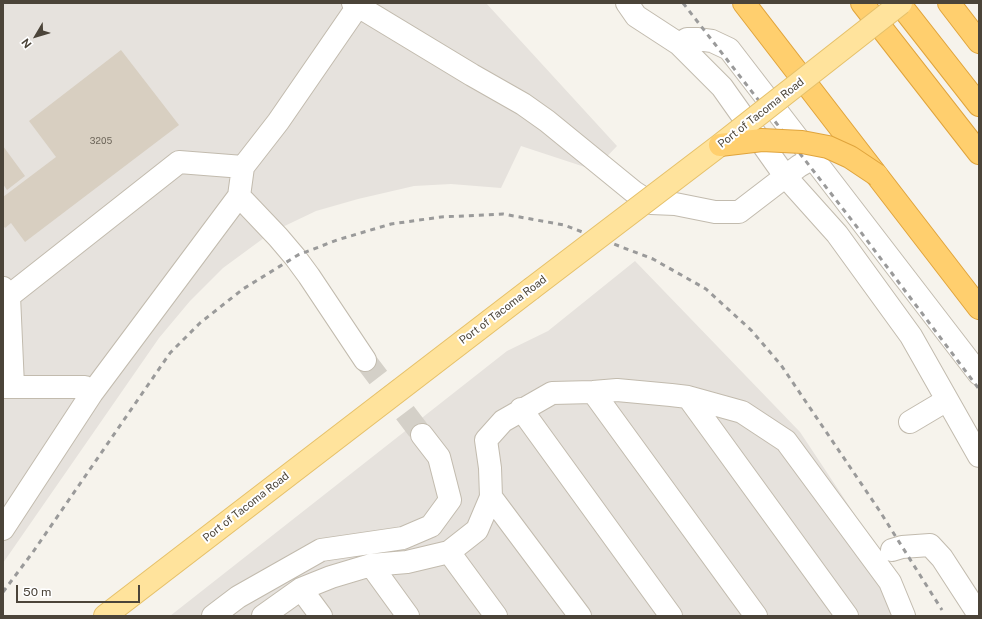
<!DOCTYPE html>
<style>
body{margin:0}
#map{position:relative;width:982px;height:619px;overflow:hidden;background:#f6f3ec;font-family:"Public Sans",sans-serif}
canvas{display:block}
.frame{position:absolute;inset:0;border:4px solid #4b4439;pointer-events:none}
.north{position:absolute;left:16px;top:16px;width:40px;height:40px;-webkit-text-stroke:3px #fff;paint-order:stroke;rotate:232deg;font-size:11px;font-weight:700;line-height:16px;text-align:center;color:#4b4439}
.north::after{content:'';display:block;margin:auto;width:14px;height:18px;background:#4b4439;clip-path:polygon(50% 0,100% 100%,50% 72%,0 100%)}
.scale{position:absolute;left:16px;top:585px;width:124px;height:18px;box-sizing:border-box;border:2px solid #4b4439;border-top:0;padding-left:5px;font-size:12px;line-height:14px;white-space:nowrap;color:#4b4439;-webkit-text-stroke:3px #fff;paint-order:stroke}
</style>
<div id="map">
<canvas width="982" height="619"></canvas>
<div class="frame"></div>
<div class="north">N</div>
<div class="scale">50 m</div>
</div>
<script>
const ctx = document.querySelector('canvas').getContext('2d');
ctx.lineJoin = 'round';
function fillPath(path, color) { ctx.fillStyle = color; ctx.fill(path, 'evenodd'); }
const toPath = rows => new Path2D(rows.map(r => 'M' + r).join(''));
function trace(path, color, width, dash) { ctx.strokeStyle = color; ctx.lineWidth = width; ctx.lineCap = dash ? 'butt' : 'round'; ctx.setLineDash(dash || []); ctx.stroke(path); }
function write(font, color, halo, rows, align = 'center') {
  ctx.font = font + ' "Public Sans",sans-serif'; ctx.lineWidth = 4; ctx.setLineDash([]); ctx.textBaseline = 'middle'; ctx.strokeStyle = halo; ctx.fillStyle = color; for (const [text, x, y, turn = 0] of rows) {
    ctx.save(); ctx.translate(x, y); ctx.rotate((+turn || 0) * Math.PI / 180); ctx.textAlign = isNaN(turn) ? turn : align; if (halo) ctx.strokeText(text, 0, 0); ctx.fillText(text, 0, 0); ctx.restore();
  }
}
fillPath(toPath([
 [3,3,486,3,617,146,594,170,521,146,501,188,451,184,414,186,358,199,316,211,272,232,223,268,190,301,159,338,3,563],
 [635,261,800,432,897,578,916,616,170,616,507,351,548,331]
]), '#e6e2dd');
fillPath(toPath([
 [121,50,179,125,25,242,11,223,5,228,3,225,3,197,56,157,29,121],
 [3,146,25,176,7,190,3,184]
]), '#d8cfc1');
trace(toPath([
 [365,360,422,435]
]), '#d4d0c8', 22, [22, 11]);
const minor = toPath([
 [353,3,472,75,523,104,547,121,634,192,651,203,675,204,715,212,739,212,799,166,813,158],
 [627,3,636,16,679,44,722,87,785,176,837,234,911,336,979,456],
 [679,44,687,39,697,39,712,41,729,49,979,374],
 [239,196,278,237,295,257,309,276,365,360],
 [3,288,9,296,13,386],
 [9,296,179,162,243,167],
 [3,387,85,387,92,393],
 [593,392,756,616],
 [688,397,847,616],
 [521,409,671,616],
 [910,422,947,400],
 [491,497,580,616],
 [3,529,92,393,239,196,243,167,278,122,360,3],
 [892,550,902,547,930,545,942,558,979,615],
 [449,552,496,616],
 [371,565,408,616],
 [301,589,321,616],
 [213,616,238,597,321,550,403,538,431,526,450,500,439,457,422,435],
 [263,616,301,589,331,577,371,565,407,562,449,552,477,530,491,497,490,468,486,440,503,421,552,393,593,392,617,390,671,395,688,397,742,412,786,441,890,582,904,616]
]);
const major = toPath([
 [105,616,531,289]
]);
const highway = toPath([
 [744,3,979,308],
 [862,3,979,153],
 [899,3,979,105],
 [949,3,979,42]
]);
trace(minor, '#c2bbae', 24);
trace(major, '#e6c16a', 24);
trace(highway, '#e0a43c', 24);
trace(minor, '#fff', 22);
trace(major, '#ffe39c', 22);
trace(highway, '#ffcf6e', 22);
trace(toPath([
 [683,3,857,227,979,389],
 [3,592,33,552,170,353,200,323,243,289,298,255,337,240,391,224,441,217,503,214,564,225,653,259,706,289,751,330,781,365,879,510,942,610]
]), '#9a9a9a', 3, [5, 5]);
const majorBridge = toPath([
 [531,289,720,145,901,3]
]);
const highwayBridge = toPath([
 [720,145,762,140,802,142,828,147,850,157,877,175]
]);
trace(majorBridge, '#e6c16a', 24, []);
trace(highwayBridge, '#e0a43c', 24, []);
trace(majorBridge, '#ffe39c', 22);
trace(highwayBridge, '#ffcf6e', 22);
write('9px', '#6e675b', null, [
 ["3205",101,141]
]);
write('11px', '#4b4439', '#fff', [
 ["Port of Tacoma Road",761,113,-38],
 ["Port of Tacoma Road",503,310,-37],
 ["Port of Tacoma Road",246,507,-38]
]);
</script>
